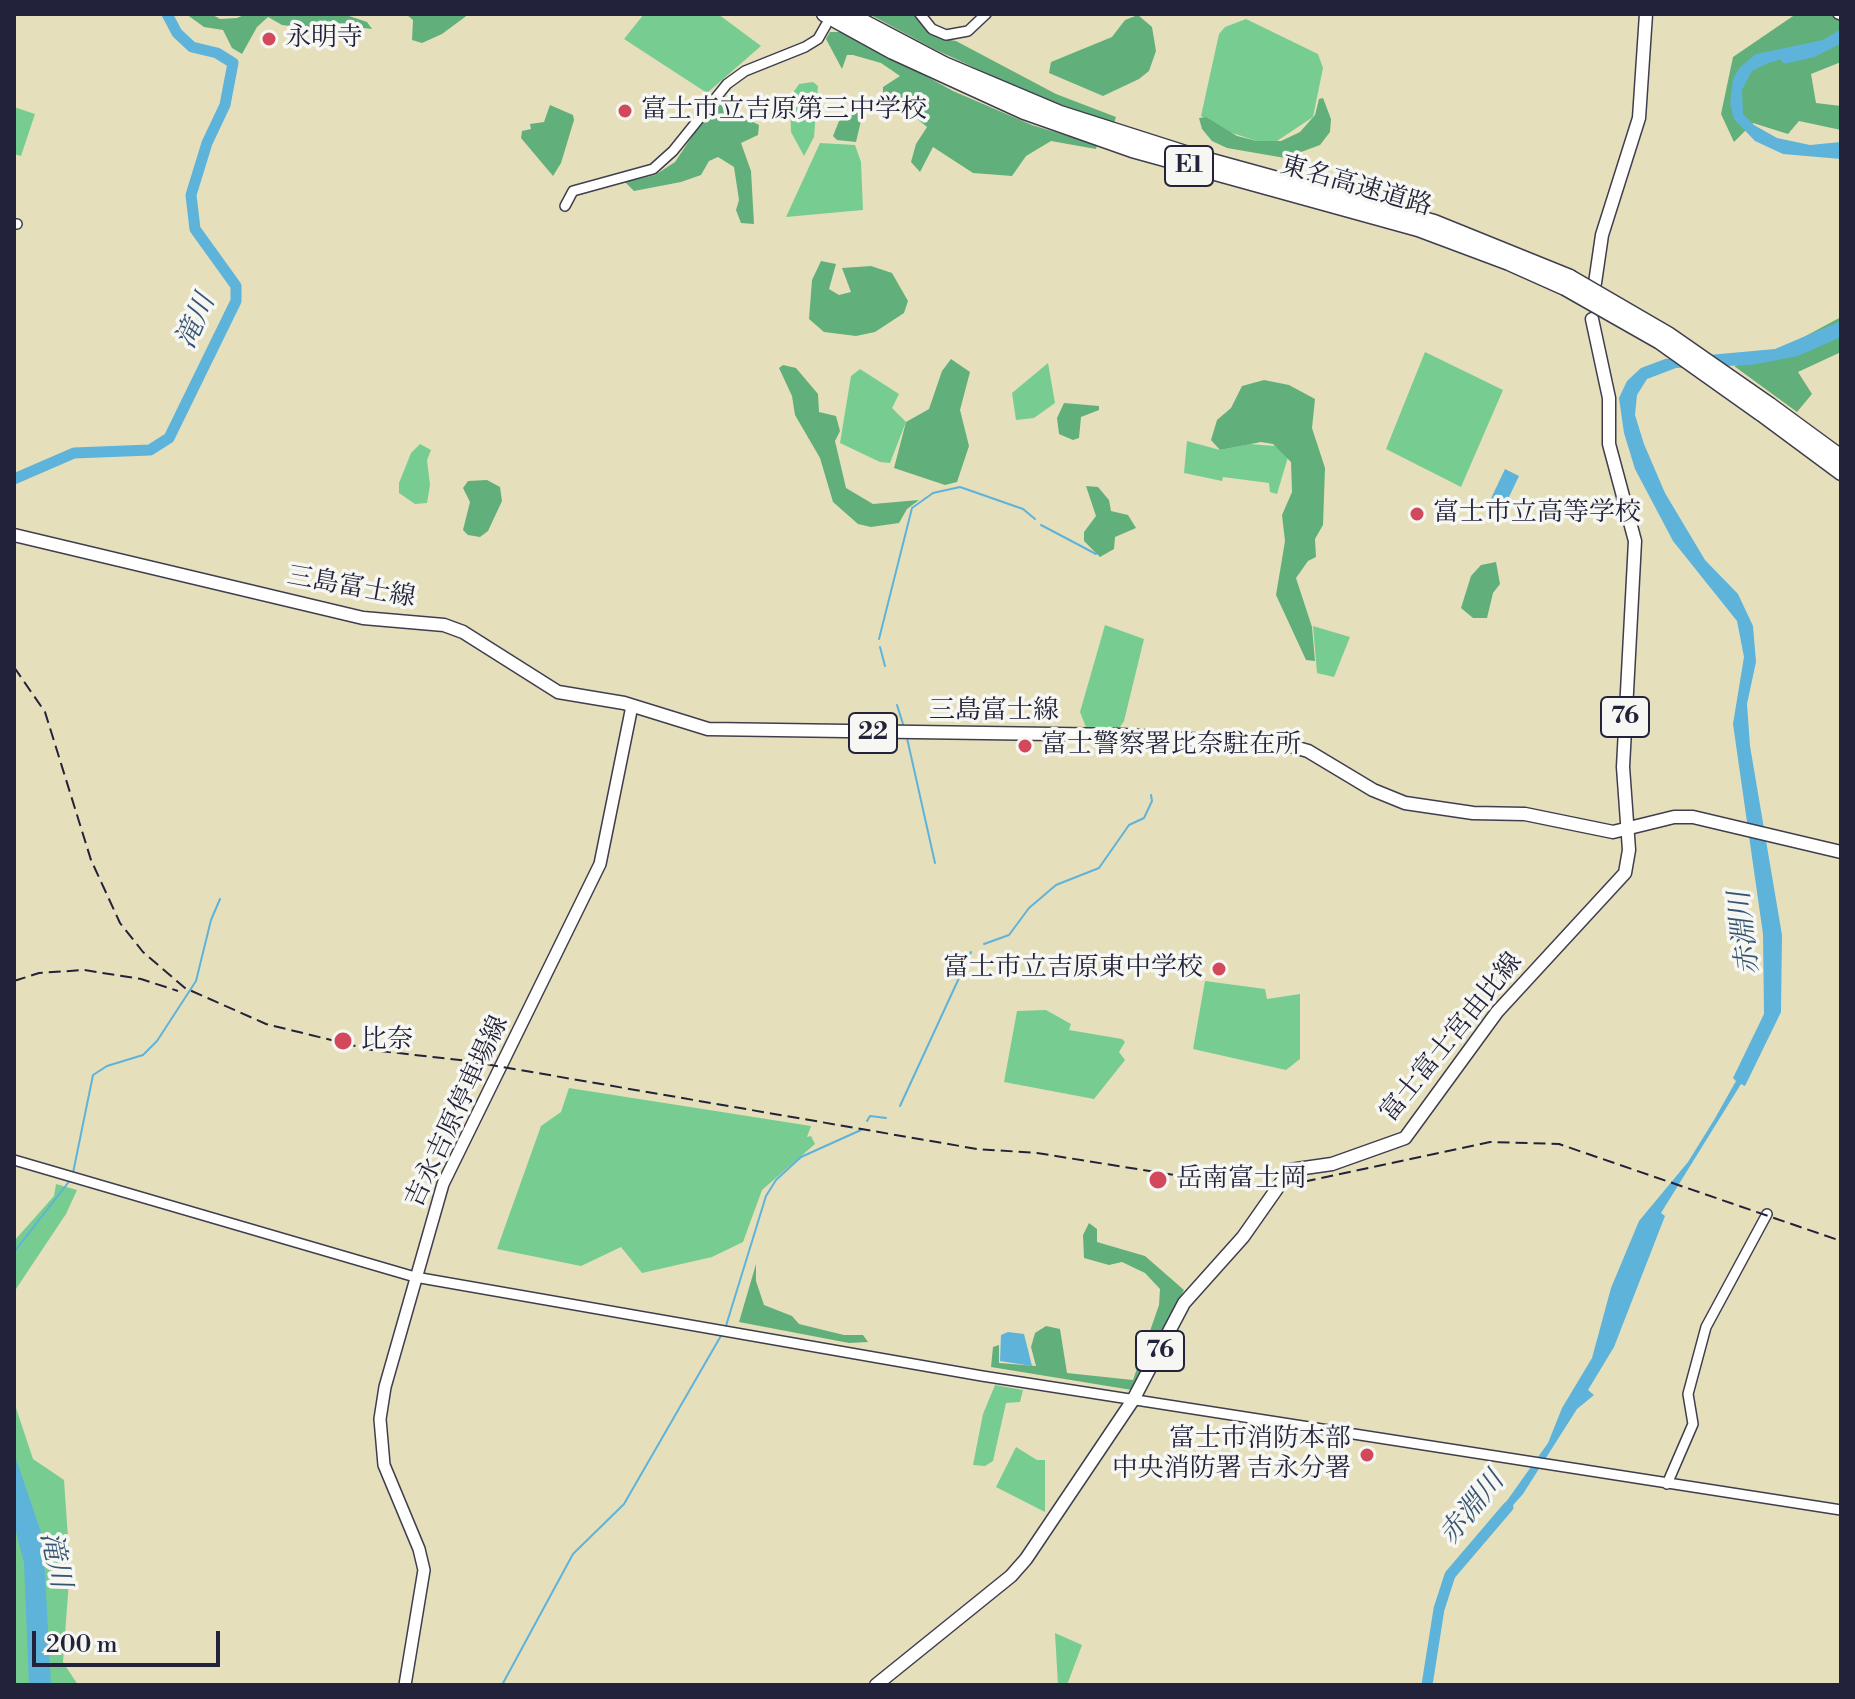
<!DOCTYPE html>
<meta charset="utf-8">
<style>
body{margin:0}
#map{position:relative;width:1855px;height:1699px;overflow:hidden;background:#e6dfbb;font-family:"Libre Bodoni",serif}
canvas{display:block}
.frame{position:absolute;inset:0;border:16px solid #22223b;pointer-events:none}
.scale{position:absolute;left:32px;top:1631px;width:188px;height:36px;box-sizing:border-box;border:4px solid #22223b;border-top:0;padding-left:10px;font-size:24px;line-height:28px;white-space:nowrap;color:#22223b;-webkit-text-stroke:6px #f6f6f2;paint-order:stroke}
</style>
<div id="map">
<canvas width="1855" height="1699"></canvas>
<div class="frame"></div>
<div class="scale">200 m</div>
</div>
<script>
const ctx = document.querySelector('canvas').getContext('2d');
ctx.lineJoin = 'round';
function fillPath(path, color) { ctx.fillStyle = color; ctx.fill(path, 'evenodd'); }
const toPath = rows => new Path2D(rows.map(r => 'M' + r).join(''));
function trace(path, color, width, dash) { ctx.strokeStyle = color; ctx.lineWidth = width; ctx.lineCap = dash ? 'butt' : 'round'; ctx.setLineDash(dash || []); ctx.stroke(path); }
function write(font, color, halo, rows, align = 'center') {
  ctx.font = font + ' "Libre Bodoni","Noto Serif JP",serif'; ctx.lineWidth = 7; ctx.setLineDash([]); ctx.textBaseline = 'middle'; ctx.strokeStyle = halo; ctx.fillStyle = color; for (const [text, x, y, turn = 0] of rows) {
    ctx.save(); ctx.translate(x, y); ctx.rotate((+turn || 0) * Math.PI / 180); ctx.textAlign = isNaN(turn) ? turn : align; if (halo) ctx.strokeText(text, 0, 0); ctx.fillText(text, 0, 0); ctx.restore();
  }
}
fillPath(toPath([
 [644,14,718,14,761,46,707,93,624,39],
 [1246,19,1318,54,1323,68,1313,117,1277,141,1257,141,1229,132,1201,116,1219,34,1225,27],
 [813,82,818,86,814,137,804,156,791,132,790,97,799,84],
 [14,107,35,114,21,156,14,154],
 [820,143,855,145,861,162,863,210,786,217],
 [1425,352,1503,390,1461,487,1386,449],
 [1048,363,1055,403,1034,418,1016,420,1012,393],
 [860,369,899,394,892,408,906,422,890,463,880,462,840,443,851,376],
 [1187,441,1220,450,1250,444,1275,446,1288,457,1277,494,1270,492,1269,483,1223,477,1222,481,1184,473],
 [420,444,431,450,427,460,430,485,427,503,415,504,399,493,399,483,411,453],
 [1105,625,1144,639,1124,721,1118,730,1087,730,1080,712],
 [1313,626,1350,637,1334,677,1317,673],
 [1205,981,1265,989,1267,999,1300,994,1300,1059,1286,1070,1193,1049],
 [1046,1010,1071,1024,1069,1030,1122,1039,1125,1042,1119,1052,1125,1060,1094,1099,1004,1082,1017,1011],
 [569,1088,811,1126,807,1137,811,1136,815,1144,762,1190,743,1242,712,1257,642,1273,621,1247,581,1266,497,1249,541,1126,561,1112],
 [56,1184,77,1190,66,1214,14,1292,14,1241,54,1196],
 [995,1385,1023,1390,1020,1402,1006,1403,993,1461,985,1466,973,1465,983,1414],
 [14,1402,33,1459,64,1480,70,1567,63,1662,78,1685,14,1685],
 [1016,1447,1037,1460,1045,1460,1045,1512,996,1487],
 [1055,1633,1082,1645,1067,1685,1058,1685]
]), '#77cd91');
fillPath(toPath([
 [186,14,211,14,220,19,237,18,246,14,343,14,367,22,372,29,339,25,328,37,316,38,299,27,282,25,268,17,257,27,242,54,232,48,223,30,204,27],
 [406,14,469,14,442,34,422,43,412,40,413,20],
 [869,14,915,14,923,26,941,38,956,41,1056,94,1116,117,1114,123,1038,97,934,49],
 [1796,14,1841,14,1841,62,1811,74,1816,103,1841,106,1841,130,1799,121,1788,134,1753,123,1734,142,1721,114,1733,57],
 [1138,15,1152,27,1156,51,1149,71,1139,79,1103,96,1049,73,1051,62,1112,37,1125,20],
 [830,32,846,32,953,91,1032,125,1097,145,1096,149,1051,141,1026,156,1012,176,973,173,933,147,920,172,911,162,916,144,927,127,901,105,883,96,883,87,900,76,881,63,853,55,847,55,842,69,826,39],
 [1323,98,1331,119,1330,132,1320,145,1285,158,1227,148,1212,141,1202,129,1199,118,1206,117,1237,136,1257,141,1281,141,1300,132,1315,115,1319,99],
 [715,102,759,125,758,135,741,143,751,171,754,224,741,223,736,210,739,200,734,167,718,157,709,161,701,175,681,182,634,191,625,182,655,175,675,162],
 [550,105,573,115,574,120,561,163,553,176,521,138,522,131,531,129,530,124,544,122],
 [860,105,864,108,856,142,837,140,833,136,839,121],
 [821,261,836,264,829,289,839,295,851,292,842,268,871,266,892,273,908,301,904,313,875,332,856,336,824,332,809,319,812,280],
 [1841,317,1841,352,1798,372,1812,394,1797,412,1734,366,1763,359],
 [951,359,970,372,960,410,969,446,957,482,945,485,894,468,906,422,929,409,942,371],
 [783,365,796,368,818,394,819,412,836,416,840,431,835,441,846,488,873,504,919,500,907,509,899,523,871,527,858,524,833,502,820,458,795,415,792,396,779,368],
 [1264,380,1289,385,1315,399,1312,428,1325,468,1323,525,1315,539,1316,557,1308,561,1296,578,1312,627,1315,661,1306,660,1276,595,1285,541,1282,515,1292,492,1291,462,1273,444,1261,442,1220,450,1211,440,1217,420,1231,408,1242,386],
 [1064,403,1099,406,1099,410,1081,417,1079,438,1073,440,1059,434,1057,418],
 [487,480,500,487,502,501,488,531,480,537,468,535,463,530,470,502,463,488,468,481],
 [1086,486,1098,487,1109,500,1111,511,1128,515,1136,528,1115,537,1114,549,1100,557,1084,541,1084,532,1096,516],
 [1496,562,1500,584,1493,593,1487,618,1473,618,1461,608,1471,576,1481,565],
 [1089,1223,1097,1229,1097,1242,1145,1256,1184,1290,1132,1390,991,1367,993,1347,999,1345,999,1363,1036,1366,1031,1347,1035,1333,1046,1326,1060,1329,1067,1373,1133,1380,1159,1305,1160,1289,1145,1273,1122,1262,1109,1265,1084,1258,1083,1235],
 [756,1264,756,1281,764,1305,792,1316,799,1324,844,1335,863,1335,868,1342,849,1343,739,1322]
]), '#61b07b');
fillPath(toPath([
 [1841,29,1841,43,1768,63,1752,71,1742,90,1743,114,1754,125,1777,138,1810,145,1841,142,1841,159,1783,154,1755,141,1734,119,1730,104,1733,79,1740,67,1756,54,1823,40],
 [1841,321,1841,337,1798,356,1751,365,1676,368,1647,379,1637,395,1635,415,1644,444,1665,493,1705,560,1738,594,1753,626,1756,662,1747,704,1750,746,1782,935,1781,1012,1745,1086,1741,1084,1661,1213,1665,1216,1614,1347,1588,1390,1594,1395,1577,1409,1523,1494,1498,1522,1506,1502,1548,1443,1562,1408,1592,1358,1611,1288,1639,1221,1688,1162,1714,1120,1736,1081,1733,1078,1764,1014,1763,934,1733,724,1744,657,1737,621,1673,541,1635,469,1624,433,1619,398,1627,381,1641,368,1665,359,1775,349],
 [1505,469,1519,476,1499,518,1485,511],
 [1008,1332,1024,1334,1032,1366,1000,1361,1001,1335],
 [14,1453,43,1538,51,1685,29,1685,24,1563,14,1524]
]), '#5eb3da');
trace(toPath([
 [1041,525,1096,554],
 [879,639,912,508,933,493,960,487,1023,509,1035,519],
 [880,647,885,666],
 [897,705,903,724],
 [907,738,935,863],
 [984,944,1009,935,1029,908,1056,885,1099,868,1129,825,1144,818,1152,801,1151,795],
 [900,1106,971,952],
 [867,1121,870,1116,886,1118],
 [73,1173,93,1075,107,1066,143,1055,157,1041,196,981,211,920,220,899],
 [14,1252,71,1179],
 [725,1329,766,1196,776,1180,801,1157,861,1130],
 [502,1685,573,1554,624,1504,722,1334]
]), '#5eb3da', 2);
trace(toPath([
 [1786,58,1812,52,1841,37],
 [14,479,74,453,150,450,169,438,236,301,236,286,195,229,191,195,207,143,225,105,233,63,217,53,192,47,177,33,167,14],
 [1427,1685,1439,1609,1450,1575,1508,1507]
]), '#5eb3da', 11);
const tertiary = toPath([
 [920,14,932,29,946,35,968,31,986,14],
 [1838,14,1841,15],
 [565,206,573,191,653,169,673,151,727,84,745,71,805,47,818,39,826,25],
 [14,224,17,224],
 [14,1160,415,1277,982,1376,1841,1510],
 [1667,1484,1693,1424,1688,1394,1706,1327,1767,1214]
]);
const secondary = toPath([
 [405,1685,424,1570,419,1549,384,1465,380,1419,385,1387,443,1184,600,864,632,706]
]);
const primary = toPath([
 [1595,283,1602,235,1639,118,1646,14],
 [14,535,363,618,444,625,463,632,558,692,624,703,708,729,1123,735,1287,745,1308,751,1373,790,1405,803,1473,813,1525,814,1613,832,1674,817,1693,817,1841,852],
 [876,1685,1011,1576,1026,1559,1133,1400,1184,1303,1243,1237,1290,1170,1332,1164,1405,1138,1497,1012,1625,873,1629,850,1623,767,1635,541,1609,444,1609,398,1592,319]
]);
const motorway = toPath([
 [824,14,893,52,1024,112,1132,150,1418,229,1509,263,1565,288],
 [849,14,944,64,1060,113,1201,158,1434,222,1570,277],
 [1770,405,1841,457],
 [1760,413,1841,473]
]);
trace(tertiary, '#3f3e4e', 12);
trace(secondary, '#3f3e4e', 14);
trace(primary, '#3f3e4e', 15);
trace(motorway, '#3f3e4e', 17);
trace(tertiary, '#fff', 9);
trace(secondary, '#fff', 11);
trace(primary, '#fff', 12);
trace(motorway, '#fff', 14);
trace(toPath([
 [14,667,45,712,91,860,120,923,143,952,185,988,266,1024,372,1050,468,1061,977,1149,1037,1153,1243,1186,1298,1183,1490,1142,1559,1144,1841,1241],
 [14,981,39,973,84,970,141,979,178,991]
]), '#22223b', 2, [12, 6]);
const motorwayBridge = toPath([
 [1570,277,1668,334,1770,405],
 [1565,288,1660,342,1760,413]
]);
trace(motorwayBridge, '#3f3e4e', 17, []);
trace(motorwayBridge, '#fff', 14);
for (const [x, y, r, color] of [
 [269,39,8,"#d1495b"],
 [625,111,8,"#d1495b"],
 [1417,514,8,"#d1495b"],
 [1025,746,8,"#d1495b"],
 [1219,969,8,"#d1495b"],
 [343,1041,10,"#d1495b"],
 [1158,1180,10,"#d1495b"],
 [1367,1455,8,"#d1495b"]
]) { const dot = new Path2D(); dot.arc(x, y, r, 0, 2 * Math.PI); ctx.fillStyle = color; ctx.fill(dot); trace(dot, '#f6f6f2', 3); }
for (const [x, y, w] of [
 [1189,166,48],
 [1625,717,48],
 [873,733,48],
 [1160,1351,48]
]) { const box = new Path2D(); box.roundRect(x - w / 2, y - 20, w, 40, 6); ctx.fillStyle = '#f6f6f2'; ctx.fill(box); trace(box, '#22223b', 2); }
write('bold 24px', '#22223b', null, [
 ["E1",1189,166],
 ["76",1625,717],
 ["22",873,733],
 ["76",1160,1351]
]);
write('26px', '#22223b', '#f6f6f2', [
 ["永明寺",285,39],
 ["富士市立吉原第三中学校",641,111],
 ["富士市立高等学校",1433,514],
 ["富士警察署比奈駐在所",1041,746],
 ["富士市立吉原東中学校",1203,969,"right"],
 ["比奈",361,1041],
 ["岳南富士岡",1176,1180],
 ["富士市消防本部",1351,1440,"right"],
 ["中央消防署 吉永分署",1351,1470,"right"]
], 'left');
write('26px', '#22223b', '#f6f6f2', [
 ["東名高速道路",1356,187,16],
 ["三島富士線",351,588,10],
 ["三島富士線",994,712],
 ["富士富士宮由比線",1452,1038,-51],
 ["吉永吉原停車場線",458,1112,-65]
]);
write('italic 28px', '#375573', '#f6f6f2', [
 ["滝川",197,322,-66],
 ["赤淵川",1746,933,-97],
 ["赤淵川",1473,1509,-51],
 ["滝川",54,1560,78]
]);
</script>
